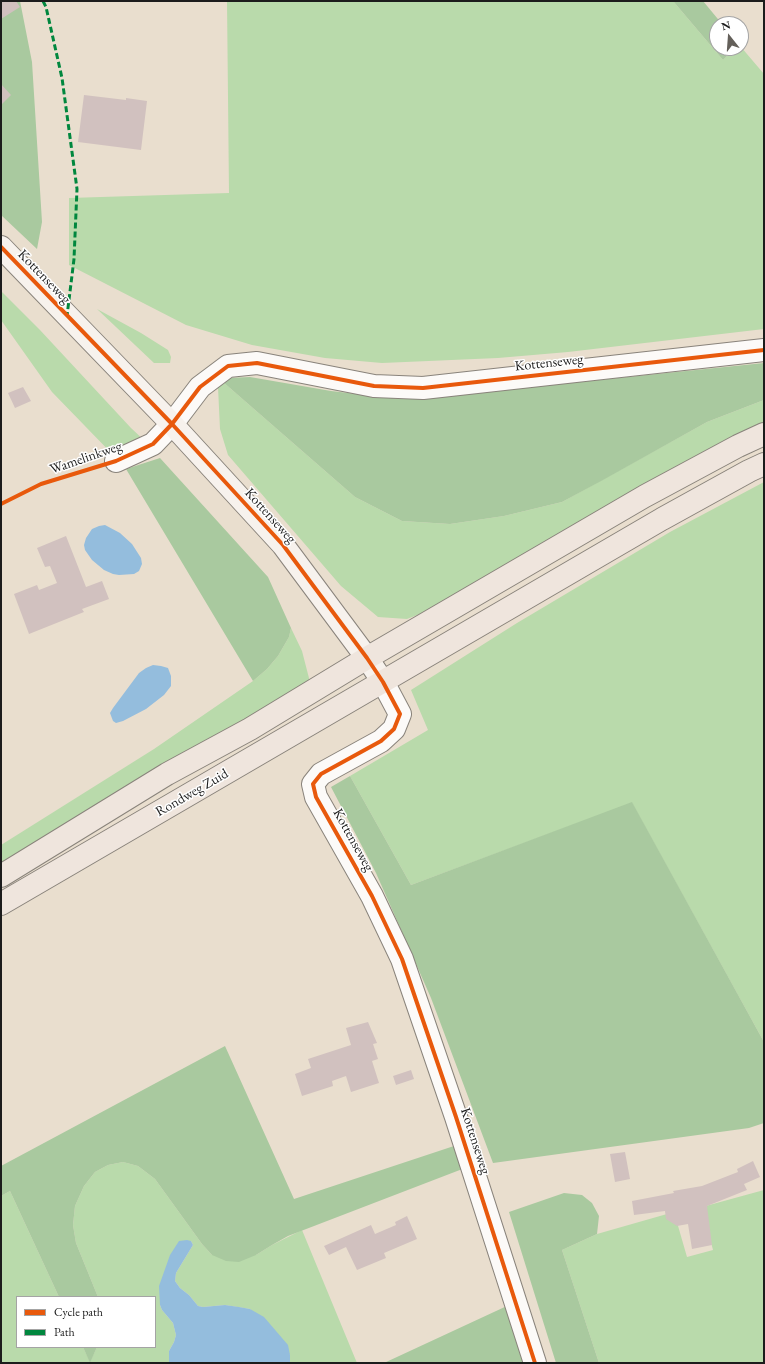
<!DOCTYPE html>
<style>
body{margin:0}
#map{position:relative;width:765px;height:1364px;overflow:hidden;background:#e9dece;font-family:"EB Garamond",serif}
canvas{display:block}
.frame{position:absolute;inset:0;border:2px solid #1c1c1c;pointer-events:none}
.legend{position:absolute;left:16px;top:1296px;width:140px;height:52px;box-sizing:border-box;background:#fff;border:1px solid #a4a4a4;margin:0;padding:5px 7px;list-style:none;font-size:12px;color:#1c1c1c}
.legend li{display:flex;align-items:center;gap:8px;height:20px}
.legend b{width:20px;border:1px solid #a4a4a4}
.north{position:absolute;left:709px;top:16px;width:40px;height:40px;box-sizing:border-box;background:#fff;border:1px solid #a4a4a4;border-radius:50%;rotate:343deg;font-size:11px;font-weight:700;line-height:16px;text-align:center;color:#1c1c1c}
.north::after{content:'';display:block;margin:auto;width:14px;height:18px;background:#64605a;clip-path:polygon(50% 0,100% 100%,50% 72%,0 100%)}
</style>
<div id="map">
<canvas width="765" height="1364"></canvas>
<div class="frame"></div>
<ul class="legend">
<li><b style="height:5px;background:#e8590c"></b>Cycle path</li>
<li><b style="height:5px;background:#00873e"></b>Path</li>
</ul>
<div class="north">N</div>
</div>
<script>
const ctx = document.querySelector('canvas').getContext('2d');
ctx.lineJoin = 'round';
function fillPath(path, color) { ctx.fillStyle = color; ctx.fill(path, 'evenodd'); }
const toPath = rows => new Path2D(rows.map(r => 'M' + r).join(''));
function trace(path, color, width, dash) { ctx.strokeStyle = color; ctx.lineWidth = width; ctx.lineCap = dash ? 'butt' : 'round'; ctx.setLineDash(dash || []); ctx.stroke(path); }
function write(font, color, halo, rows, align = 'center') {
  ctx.font = font + ' "EB Garamond",serif'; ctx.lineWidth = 3; ctx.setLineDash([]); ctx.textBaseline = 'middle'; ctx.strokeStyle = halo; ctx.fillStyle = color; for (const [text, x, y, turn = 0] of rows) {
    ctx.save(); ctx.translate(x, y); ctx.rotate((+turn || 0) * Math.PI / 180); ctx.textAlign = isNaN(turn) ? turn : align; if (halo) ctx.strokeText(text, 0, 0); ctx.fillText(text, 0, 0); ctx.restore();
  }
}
fillPath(toPath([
 [227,1,673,1,723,60,735,48,741,48,741,47,764,74,764,329,568,352,498,358,382,363,325,358,252,345,186,325,69,265,69,198,229,193],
 [1,291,40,330,131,428,146,442,117,459,52,392,1,320],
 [97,309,141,333,168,350,171,357,170,363,154,363],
 [223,382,355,497,402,521,450,524,504,516,562,502,707,422,764,400,764,424,668,471,453,601,407,619,378,617,341,586,228,455,220,429,218,387],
 [764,482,764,1042,632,803,411,885,350,776,428,730,411,690,517,623,670,532],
 [291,628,302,651,310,682,1,866,1,845,154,749,253,681,267,669,278,656,289,637],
 [123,1162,138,1166,155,1179,202,1244,212,1255,256,1255,272,1245,302,1230,357,1363,290,1363,290,1355,250,1309,225,1305,203,1307,198,1306,189,1295,180,1288,175,1281,176,1273,193,1245,191,1241,160,1305,162,1310,173,1323,176,1335,174,1342,169,1351,169,1363,1,1363,1,1196,10,1191,59,1297,17,1297,17,1347,83,1347,90,1362,97,1347,155,1347,155,1297,98,1297,76,1243,73,1225,75,1206,84,1186,95,1172,108,1165],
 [764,1190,764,1363,599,1363,562,1250,597,1234,674,1212,687,1257,713,1250,702,1207]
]), '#b9daab');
fillPath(toPath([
 [1,1,20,1,32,62,42,222,37,249,1,215],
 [673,1,703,1,722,24,717,24,717,48,735,48,723,60],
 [764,363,764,400,707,422,603,480,562,502,504,516,450,524,402,521,355,497,223,382,227,378,250,377,331,391,401,399,442,396],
 [160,458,268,577,291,628,289,637,278,656,267,669,253,681,126,469],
 [350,776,411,885,632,802,764,1042,764,1123,749,1128,493,1163,431,998,376,873,331,787],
 [225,1046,294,1199,457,1145,465,1168,288,1236,272,1245,256,1255,239,1262,226,1261,212,1255,202,1244,155,1179,138,1166,123,1162,108,1165,95,1172,84,1186,75,1206,73,1225,76,1243,98,1297,59,1297,10,1191,1,1196,1,1166],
 [564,1193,582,1195,592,1203,599,1216,597,1234,562,1250,599,1363,556,1363,509,1212],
 [509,1305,527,1363,384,1363],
 [83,1347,97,1347,90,1363]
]), '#a9c99f');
fillPath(toPath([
 [105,525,120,533,132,544,141,558,142,564,139,571,134,574,119,575,113,574,104,570,92,560,85,550,84,545,86,538,92,529,99,526],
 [153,665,161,666,168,668,171,676,171,686,164,695,146,709,123,721,116,723,113,721,110,713,113,708,139,673,146,668],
 [187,1240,191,1241,193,1245,176,1273,175,1281,180,1288,189,1295,198,1306,203,1307,225,1305,239,1307,250,1309,264,1317,288,1345,290,1355,290,1363,169,1363,169,1351,174,1342,176,1335,173,1323,162,1310,160,1305,159,1286,170,1255,179,1241]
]), '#94bddd');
fillPath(toPath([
 [1,1,16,1,20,7,1,19],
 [1,84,11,95,1,105],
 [84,95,126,100,126,98,147,101,141,150,78,142],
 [23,387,31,401,15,408,8,393],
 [66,536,86,587,102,581,109,599,82,609,84,612,29,634,14,594,37,585,39,590,57,583,50,566,45,567,37,548],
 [368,1022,377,1043,373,1044,378,1059,372,1061,379,1083,351,1092,346,1076,332,1081,333,1086,302,1096,295,1074,311,1068,308,1059,351,1045,346,1028],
 [411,1070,414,1079,396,1085,393,1076],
 [625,1152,630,1179,615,1182,610,1154],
 [753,1161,760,1177,744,1184,747,1190,707,1206,712,1245,692,1249,688,1224,677,1226,666,1219,665,1211,634,1215,632,1201,674,1193,673,1191,702,1186,738,1172,737,1169],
 [407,1216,417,1239,384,1253,386,1258,357,1270,346,1247,329,1255,324,1246,371,1225,375,1234,396,1225,395,1222]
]), '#d1c1bf');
const street = toPath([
 [116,461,153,444,172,424,200,387,228,366,257,363,374,386,423,388,764,350],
 [383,682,400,714,394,729,381,741,321,774,313,784,316,797,372,896,402,959,456,1117,535,1363]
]);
const secondary = toPath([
 [1,247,172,424,283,545,367,658,383,682]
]);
const primary = toPath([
 [1,876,167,774,250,729,367,658,645,496,738,446,764,434],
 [1,904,662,519,749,471,764,464]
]);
trace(street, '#89837b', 24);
trace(secondary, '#89837b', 24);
trace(primary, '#89837b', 24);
trace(street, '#fcfaf8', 22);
trace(secondary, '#f7f2ed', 22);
trace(primary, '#efe5dd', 22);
trace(toPath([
 [43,1,46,7,62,78,77,189,74,259,67,316]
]), '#00873e', 3, [6, 3]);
trace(toPath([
 [1,247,172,424,283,545,367,658,383,682,400,714,394,729,381,741,321,774,313,784,316,797,372,896,402,959,456,1117,535,1363],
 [1,504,41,484,116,461,153,444,172,424,200,387,228,366,257,363,374,386,423,388,764,350]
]), '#e8590c', 4);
write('14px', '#1c1c1c', '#fff', [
 ["Kottenseweg",44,277,46],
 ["Kottenseweg",549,363,-6],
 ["Wamelinkweg",86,458,-19],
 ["Kottenseweg",270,516,48],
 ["Rondweg Zuid",192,793,-30],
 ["Kottenseweg",353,840,61],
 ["Kottenseweg",475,1141,72]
]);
</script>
